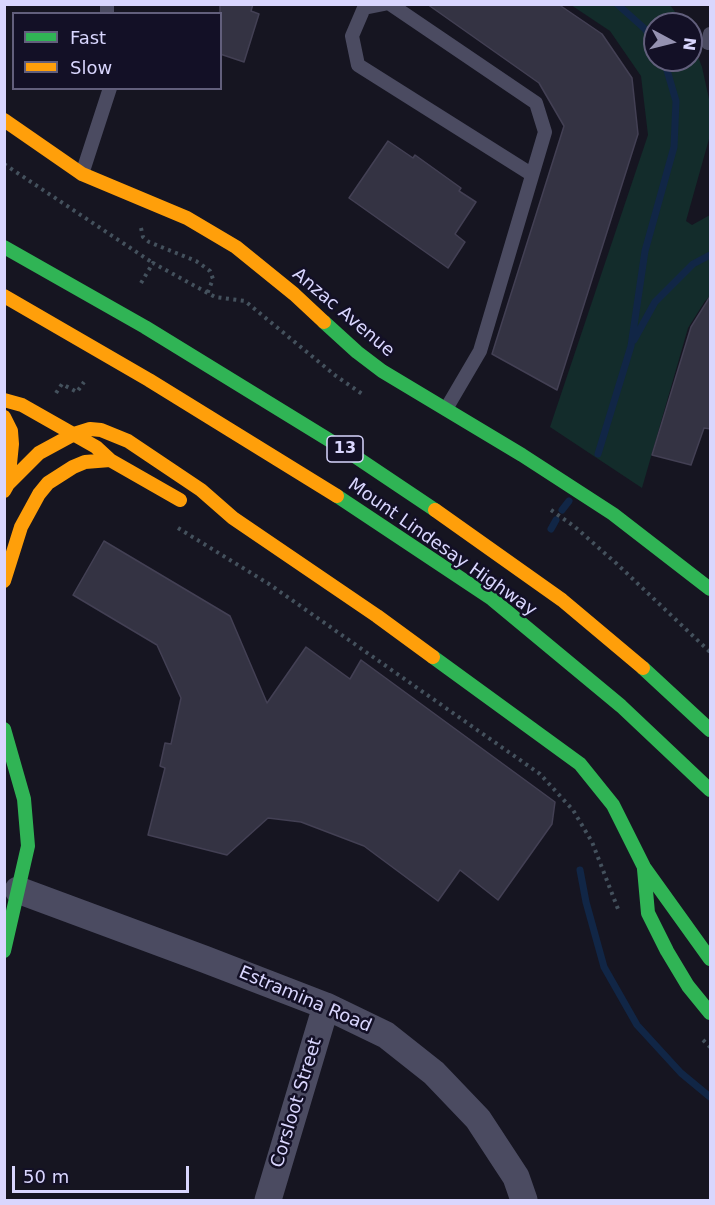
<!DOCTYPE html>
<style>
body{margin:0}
#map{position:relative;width:715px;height:1205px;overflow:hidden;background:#161521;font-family:"DejaVu Sans",sans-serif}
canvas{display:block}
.frame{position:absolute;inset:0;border:6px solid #d9d6fe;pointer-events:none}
.legend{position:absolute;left:12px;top:12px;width:210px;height:78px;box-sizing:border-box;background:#131026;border:2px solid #625f7c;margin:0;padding:8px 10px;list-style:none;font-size:18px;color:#d9d6fe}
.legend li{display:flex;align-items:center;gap:12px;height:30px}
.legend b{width:30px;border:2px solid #625f7c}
.north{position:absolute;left:643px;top:12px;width:60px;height:60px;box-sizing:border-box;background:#131026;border:2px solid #625f7c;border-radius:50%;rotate:97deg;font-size:16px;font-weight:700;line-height:24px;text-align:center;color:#d9d6fe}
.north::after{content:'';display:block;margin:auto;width:21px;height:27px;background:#9592b1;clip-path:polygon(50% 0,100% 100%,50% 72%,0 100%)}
.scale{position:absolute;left:12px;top:1166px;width:177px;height:27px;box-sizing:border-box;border:3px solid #d9d6fe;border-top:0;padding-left:8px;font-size:18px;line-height:21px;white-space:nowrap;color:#d9d6fe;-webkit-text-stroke:4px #131026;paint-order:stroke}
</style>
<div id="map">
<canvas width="715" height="1205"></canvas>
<div class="frame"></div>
<ul class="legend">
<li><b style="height:8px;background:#30b455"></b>Fast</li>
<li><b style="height:8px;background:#ff9f0a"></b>Slow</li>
</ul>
<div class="north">N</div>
<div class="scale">50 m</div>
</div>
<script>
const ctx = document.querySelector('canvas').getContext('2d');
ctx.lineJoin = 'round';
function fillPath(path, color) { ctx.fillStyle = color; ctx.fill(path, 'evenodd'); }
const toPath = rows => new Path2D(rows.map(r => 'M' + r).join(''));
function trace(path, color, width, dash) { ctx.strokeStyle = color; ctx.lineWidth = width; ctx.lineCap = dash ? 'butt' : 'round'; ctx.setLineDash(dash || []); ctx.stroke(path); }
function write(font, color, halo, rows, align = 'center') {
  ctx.font = font + ' "DejaVu Sans",sans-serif'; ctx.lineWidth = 5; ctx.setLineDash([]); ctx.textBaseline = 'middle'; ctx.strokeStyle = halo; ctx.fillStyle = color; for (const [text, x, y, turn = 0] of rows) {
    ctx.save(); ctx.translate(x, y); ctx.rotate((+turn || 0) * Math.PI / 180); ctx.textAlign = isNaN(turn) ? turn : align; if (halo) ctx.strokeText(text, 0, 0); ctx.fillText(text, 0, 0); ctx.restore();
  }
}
fillPath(toPath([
 [571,5,670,5,684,24,655,24,655,60,691,60,691,39,702,67,709,99,709,139,686,221,692,225,710,215,710,296,705,301,688,328,642,488,550,427,648,135,641,76,610,31]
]), '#132c2b');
trace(toPath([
 [617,4,645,29,655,45],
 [634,340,655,302,693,264,710,255],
 [598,454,631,346,645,251,674,147,676,101,664,60],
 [562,510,569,501],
 [551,529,556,520],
 [580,870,586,902,604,967,637,1025,681,1073,710,1097]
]), '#112646', 7);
const building = toPath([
 [220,4,253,4,251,11,259,14,244,62,220,54,220,4],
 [427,4,558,4,602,34,632,78,638,134,557,390,492,354,564,126,539,83,427,4],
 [388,141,413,158,415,155,461,188,459,191,476,202,455,234,465,242,448,268,349,198,388,141],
 [711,295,711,429,704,428,691,465,652,455,691,327,711,295],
 [104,541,230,616,267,703,306,647,350,679,361,660,555,802,552,824,498,900,460,870,438,901,364,846,301,822,268,818,227,855,148,835,165,768,160,766,165,743,171,744,181,698,157,645,73,595,104,541]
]);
fillPath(building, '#343343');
trace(building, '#434054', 1.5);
trace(toPath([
 [4,164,153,263],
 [141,228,143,237,149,242,196,261,210,271,213,279,207,294],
 [141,283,153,263,215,297,245,301,336,376,365,396],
 [56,393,62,384,77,392,84,382],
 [551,510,575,527,617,564,710,652],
 [178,528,269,584,540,774,573,810,592,842,618,909],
 [703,1040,710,1047]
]), '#44515d', 4, [3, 4.5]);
trace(toPath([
 [107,4,107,14],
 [384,4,364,8,352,36,358,65,531,174],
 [390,4,536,103,545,132,480,351,446,409],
 [708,43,710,34],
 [82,174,110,88]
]), '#4b4b61', 14);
trace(toPath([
 [18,890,204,959,326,1006,386,1035,434,1073,478,1119,516,1177,524,1200],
 [268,1200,326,1006]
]), '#4b4b61', 27);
trace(toPath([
 [4,247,145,327,347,451,435,510],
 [324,322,357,352,382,371,522,455,613,514,710,589],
 [337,496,492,599,621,706,710,790],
 [433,657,580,764,613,805,644,867,710,959],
 [643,668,710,730],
 [4,729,24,799,28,846,4,951],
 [644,869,648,913,667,951,688,986,710,1013]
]), '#30b455', 14);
trace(toPath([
 [4,120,82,174,187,218,236,247,294,294,324,322],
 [4,296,149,380,337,496],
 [4,400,22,405,96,447,110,460,180,500],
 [4,417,11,431,12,444,8,484],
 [4,491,8,484,39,453,74,434,90,429,101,430,128,441,201,490,233,518,377,616,433,657],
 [435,510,562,600,643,668],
 [4,581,21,527,39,494,48,483,73,467,85,462,110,460]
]), '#ff9f0a', 14);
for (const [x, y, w] of [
 [345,449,36]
]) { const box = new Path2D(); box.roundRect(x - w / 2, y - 13, w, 26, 4.5); ctx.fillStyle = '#131026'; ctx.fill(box); trace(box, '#d9d6fe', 1.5); }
write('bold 16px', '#d9d6fe', null, [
 ["13",345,449]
]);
write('18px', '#d9d6fe', '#131026', [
 ["Anzac Avenue",343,313,40],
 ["Mount Lindesay Highway",442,548,35],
 ["Estramina Road",305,1000,23],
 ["Corsloot Street",297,1103,-73]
]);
</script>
